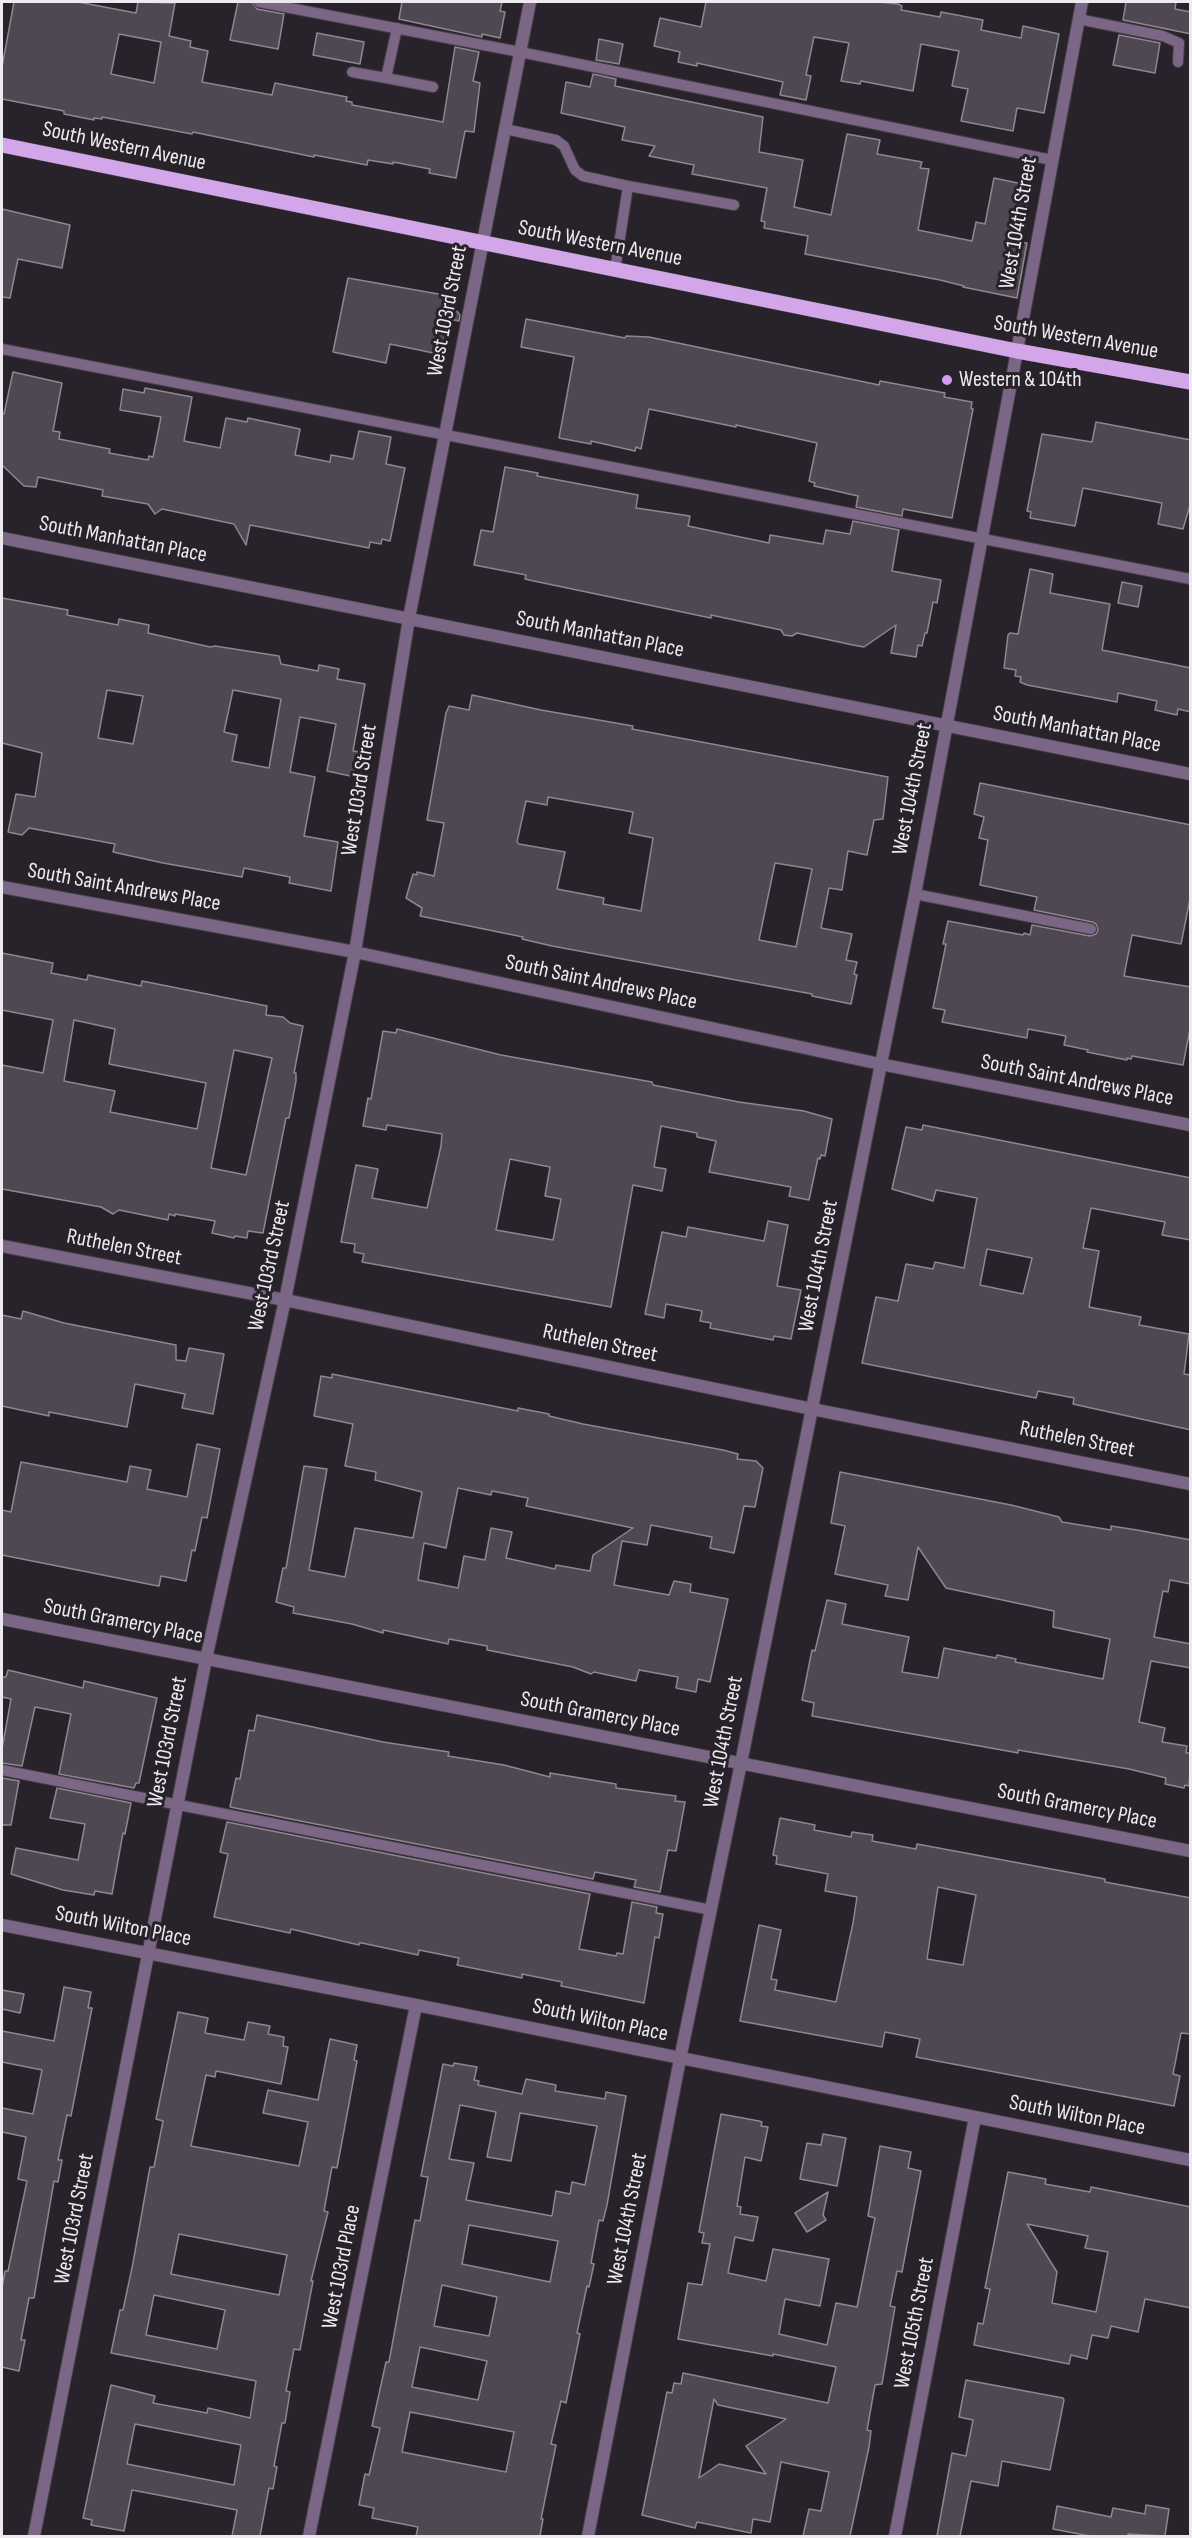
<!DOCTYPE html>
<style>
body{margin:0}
#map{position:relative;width:1192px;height:2538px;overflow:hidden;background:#28222b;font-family:"Sofia Sans Condensed",sans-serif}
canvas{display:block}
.frame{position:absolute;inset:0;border:3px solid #edeaef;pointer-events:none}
</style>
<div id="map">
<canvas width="1192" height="2538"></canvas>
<div class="frame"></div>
</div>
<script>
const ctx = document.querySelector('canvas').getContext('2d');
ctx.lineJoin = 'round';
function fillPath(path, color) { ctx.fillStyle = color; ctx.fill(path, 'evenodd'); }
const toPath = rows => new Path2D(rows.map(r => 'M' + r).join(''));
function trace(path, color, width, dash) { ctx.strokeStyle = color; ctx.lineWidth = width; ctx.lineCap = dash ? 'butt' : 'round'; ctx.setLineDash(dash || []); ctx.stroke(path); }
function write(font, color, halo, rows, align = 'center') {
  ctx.font = font + ' "Sofia Sans Condensed",sans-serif'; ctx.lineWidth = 6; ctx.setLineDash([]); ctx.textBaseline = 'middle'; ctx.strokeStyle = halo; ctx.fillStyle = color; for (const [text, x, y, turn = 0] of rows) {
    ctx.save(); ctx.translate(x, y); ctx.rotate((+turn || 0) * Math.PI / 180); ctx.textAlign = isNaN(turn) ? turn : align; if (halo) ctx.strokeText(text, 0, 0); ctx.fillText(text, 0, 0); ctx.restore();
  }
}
const building = toPath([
 [14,2,78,2,136,13,138,2,175,3,169,36,191,41,190,47,208,51,202,82,272,95,275,83,347,97,346,101,352,102,352,105,443,122,455,47,479,52,473,81,480,83,474,132,465,131,456,178,429,173,430,169,393,162,393,164,368,160,367,165,314,155,314,157,193,132,192,134,102,117,102,119,94,118,94,120,64,114,64,111,2,99,2,67,14,2],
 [119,34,161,42,154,83,111,74,119,34],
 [238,2,252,2,257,9,284,14,278,49,230,40,238,2],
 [402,2,502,2,500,11,505,12,500,38,482,34,482,37,399,19,402,2],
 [706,2,879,2,898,4,902,6,901,10,940,17,941,12,983,20,981,30,1021,38,1023,26,1059,34,1044,113,1017,108,1013,131,961,121,968,89,952,86,959,51,921,44,913,91,861,81,860,84,841,81,849,43,814,37,806,75,811,76,806,100,780,95,783,82,697,63,697,66,678,62,680,52,654,46,660,18,701,27,706,2],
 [1126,2,1176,2,1175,9,1191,12,1191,34,1123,20,1126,2],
 [317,33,364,42,360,64,313,55,317,33],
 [1119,35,1160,43,1155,73,1113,65,1119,35],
 [599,39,623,44,619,64,596,60,599,39],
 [593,74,616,79,615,86,763,117,759,152,803,160,794,207,831,215,847,134,880,140,877,154,922,162,920,168,929,169,918,230,972,241,976,222,985,224,994,178,1027,185,1024,203,1027,204,1018,242,1027,243,1017,298,963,287,964,286,940,280,805,254,808,236,764,228,765,222,761,221,767,188,692,174,694,165,649,156,655,146,622,140,625,127,561,113,566,82,590,87,593,74],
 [2,209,70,225,62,268,18,259,10,298,2,297,2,209],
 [348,278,444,295,460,315,459,321,450,319,443,355,390,344,386,363,333,352,348,278],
 [526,319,625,338,626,336,649,337,879,385,880,381,945,393,944,397,972,402,971,408,973,409,952,518,903,509,902,516,856,507,858,496,814,486,815,483,809,481,817,443,736,425,736,427,649,409,641,449,636,447,635,451,591,441,591,444,559,438,574,357,521,347,526,319],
 [13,372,62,383,53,431,60,432,59,439,110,449,109,453,148,460,149,456,153,457,161,417,120,410,123,389,144,393,145,388,192,397,184,441,220,448,226,418,247,422,248,418,300,429,295,455,330,462,331,455,353,459,359,431,391,437,386,464,405,468,390,541,382,539,381,544,370,542,369,548,250,525,246,545,234,524,162,509,155,514,148,504,102,496,103,490,38,477,36,487,24,486,2,465,2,413,4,414,13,372],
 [1096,422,1191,440,1191,502,1183,529,1158,524,1162,503,1083,488,1075,526,1030,518,1031,512,1027,511,1042,434,1092,442,1096,422],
 [505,467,538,473,537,476,638,495,636,508,690,516,688,526,769,543,770,535,823,544,826,530,850,534,853,521,899,530,892,571,941,580,937,603,933,602,927,633,925,633,922,646,918,645,916,657,891,653,896,625,864,647,853,645,797,633,792,636,784,635,781,630,711,615,711,618,529,580,525,579,526,575,474,565,481,530,493,532,505,467],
 [1030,569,1053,574,1050,593,1110,604,1102,650,1191,668,1191,712,1178,709,1177,715,1155,710,1157,701,1118,693,1117,702,1027,685,1020,682,1021,677,1015,676,1016,670,1004,668,1008,635,1010,633,1018,634,1030,569],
 [1122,582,1142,586,1138,607,1118,603,1122,582],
 [2,598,68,610,67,615,118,625,119,619,149,625,148,633,210,647,215,646,279,656,281,664,318,671,319,665,339,669,337,679,365,684,353,751,360,752,355,777,327,771,336,724,300,717,290,772,315,777,304,836,338,842,331,891,289,883,290,877,244,868,242,877,163,863,113,852,115,844,29,828,22,835,8,832,16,794,35,797,42,753,2,743,2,598],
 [107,690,143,696,133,744,98,738,107,690],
 [233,690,281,699,269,768,232,761,237,735,224,732,233,690],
 [472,695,541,710,633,726,632,729,888,777,883,819,874,820,867,855,848,851,842,890,829,888,821,928,852,934,846,960,857,962,854,974,857,975,851,1004,812,996,812,994,552,946,522,939,523,937,420,916,422,908,406,898,413,874,417,875,417,872,434,876,444,823,427,820,446,713,449,706,469,710,472,695],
 [548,797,633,812,629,833,653,838,641,911,603,904,604,898,557,889,565,852,519,844,517,842,526,801,547,805,548,797],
 [775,863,812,869,796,947,759,940,775,863],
 [980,783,1191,825,1191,894,1181,944,1132,935,1124,976,1191,987,1191,1024,1183,1065,1132,1056,1131,1059,1127,1058,1127,1060,1087,1052,1088,1050,1064,1045,1066,1036,1028,1029,1027,1038,942,1022,945,1010,933,1008,946,944,943,944,948,921,1023,935,1024,933,1030,935,1032,925,1090,936,1096,934,1098,930,1096,924,1092,922,1034,910,1037,897,980,885,988,840,979,838,984,817,974,814,980,783],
 [2,953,53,963,51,973,87,980,88,975,141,986,142,981,267,1006,266,1015,283,1017,290,1023,303,1026,294,1073,296,1073,296,1081,289,1118,286,1118,263,1233,248,1231,247,1238,235,1236,234,1238,212,1233,215,1221,175,1214,175,1216,169,1214,168,1220,119,1210,113,1214,101,1207,2,1189,2,1065,43,1073,53,1020,2,1010,2,953],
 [74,1020,115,1029,109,1064,206,1083,197,1129,110,1112,115,1091,64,1081,74,1020],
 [234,1050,272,1058,246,1175,211,1168,234,1050],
 [397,1029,501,1055,652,1082,653,1085,739,1102,804,1111,832,1119,825,1156,821,1155,820,1159,818,1158,809,1200,789,1196,791,1187,709,1172,716,1141,697,1137,697,1133,661,1126,654,1167,666,1169,662,1191,633,1185,611,1307,362,1262,364,1254,354,1252,355,1244,341,1242,356,1165,378,1169,372,1198,427,1208,441,1146,442,1134,387,1125,386,1130,363,1126,368,1098,371,1099,383,1031,396,1033,397,1029],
 [510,1159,550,1167,545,1196,561,1199,553,1240,496,1230,510,1159],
 [923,1125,1191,1178,1191,1240,1162,1235,1165,1222,1091,1208,1083,1248,1099,1251,1089,1307,1141,1317,1139,1325,1189,1334,1184,1374,1191,1375,1191,1430,1073,1404,1074,1398,1038,1391,1036,1398,862,1363,876,1297,898,1301,906,1264,933,1269,935,1262,964,1268,977,1198,936,1190,933,1201,892,1189,906,1127,922,1130,923,1125],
 [987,1249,1032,1258,1023,1294,980,1285,987,1249],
 [768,1221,788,1225,777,1286,801,1290,791,1339,774,1336,773,1340,710,1328,711,1323,700,1321,702,1311,666,1304,664,1318,645,1314,662,1232,686,1237,688,1227,764,1241,768,1221],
 [23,1311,64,1323,176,1345,176,1360,186,1361,189,1348,224,1354,213,1414,182,1408,185,1394,135,1384,127,1427,49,1412,49,1416,2,1406,2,1315,21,1319,23,1311],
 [332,1374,518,1411,518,1408,549,1414,549,1416,583,1424,723,1450,738,1454,737,1459,756,1461,763,1468,755,1507,744,1506,734,1553,710,1548,712,1537,651,1525,647,1545,622,1541,614,1585,669,1595,674,1581,691,1584,690,1592,728,1599,710,1682,698,1679,696,1692,676,1688,678,1677,639,1670,636,1681,594,1672,591,1674,573,1667,487,1650,487,1646,449,1639,448,1644,383,1630,383,1633,352,1624,293,1613,294,1607,276,1602,283,1568,286,1568,304,1466,327,1469,309,1570,345,1577,355,1528,413,1538,422,1492,375,1480,376,1472,345,1466,353,1424,314,1416,321,1376,332,1378,332,1374],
 [458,1488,491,1495,492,1491,528,1498,526,1506,633,1528,593,1555,590,1571,556,1565,555,1569,506,1558,512,1532,491,1528,485,1560,464,1556,458,1588,418,1580,424,1543,446,1548,458,1488],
 [197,1444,220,1449,207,1518,202,1517,195,1551,192,1550,186,1581,161,1576,159,1586,153,1585,2,1555,2,1510,11,1512,21,1462,127,1482,130,1466,151,1470,147,1489,187,1497,197,1444],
 [840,1472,1011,1505,1059,1517,1062,1522,1111,1530,1111,1526,1137,1530,1191,1540,1191,1584,1170,1580,1168,1592,1163,1591,1154,1637,1191,1644,1191,1668,1151,1661,1139,1722,1165,1728,1162,1742,1187,1746,1186,1753,1191,1753,1189,1786,1185,1785,1184,1788,1165,1784,1166,1778,1129,1769,1018,1750,1018,1753,1013,1752,812,1716,814,1703,802,1700,812,1650,815,1651,827,1600,846,1604,842,1624,909,1637,902,1672,938,1678,944,1648,996,1658,997,1655,1016,1659,1015,1662,1103,1679,1110,1639,1053,1627,1054,1611,946,1588,918,1547,908,1600,885,1596,888,1585,835,1574,845,1526,831,1523,840,1472],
 [8,1670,83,1688,84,1681,157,1698,139,1783,136,1783,134,1788,59,1774,71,1714,35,1707,22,1766,2,1763,2,1749,11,1699,2,1697,2,1677,6,1677,8,1670],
 [257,1715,383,1742,449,1752,448,1756,504,1765,550,1777,550,1773,616,1784,616,1788,676,1796,675,1801,685,1802,676,1851,668,1850,660,1892,634,1887,636,1880,595,1872,593,1879,230,1807,236,1778,240,1779,249,1730,254,1731,257,1715],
 [2,1778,19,1781,11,1825,2,1825,2,1778],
 [57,1788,131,1803,125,1834,123,1833,112,1894,95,1891,94,1895,63,1890,11,1874,16,1848,78,1860,85,1824,50,1818,57,1788],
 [780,1818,815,1825,814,1830,851,1837,852,1832,873,1835,872,1841,916,1849,917,1844,1105,1879,1105,1882,1191,1898,1191,2034,1181,2033,1173,2074,1180,2076,1174,2106,916,2057,920,2039,885,2032,882,2047,740,2021,759,1925,781,1930,771,1979,777,1980,775,1990,836,2002,853,1923,857,1897,825,1891,828,1874,776,1864,777,1856,773,1855,780,1818],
 [938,1887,976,1895,963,1965,927,1959,938,1887],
 [227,1822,590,1894,579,1949,616,1956,617,1953,623,1954,632,1902,657,1907,656,1913,663,1914,659,1938,655,1937,644,2003,561,1986,562,1982,522,1974,522,1978,457,1965,459,1958,419,1950,418,1955,362,1943,359,1943,359,1945,291,1929,290,1933,214,1917,228,1854,220,1852,227,1822],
 [64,1987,91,1992,88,2008,92,2008,71,2116,67,2115,58,2160,62,2160,58,2182,54,2181,34,2298,29,2298,21,2340,25,2340,19,2371,2,2367,2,2288,5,2271,8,2271,27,2181,18,2179,26,2137,2,2132,2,2108,33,2114,42,2070,2,2062,2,2031,54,2041,64,1987],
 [2,1990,24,1994,20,2013,2,2009,2,1990],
 [178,2012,208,2018,205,2033,244,2040,248,2022,270,2026,268,2034,284,2037,283,2046,288,2047,281,2084,216,2071,215,2077,206,2075,191,2146,299,2166,308,2122,263,2113,268,2090,318,2100,330,2039,357,2045,354,2060,357,2061,337,2168,332,2167,324,2211,328,2212,311,2281,313,2281,300,2350,294,2349,286,2391,290,2392,285,2423,282,2423,274,2466,277,2467,273,2489,269,2488,260,2536,232,2536,237,2510,132,2490,124,2531,91,2525,92,2520,83,2518,111,2385,155,2396,153,2403,207,2413,208,2408,250,2418,256,2381,111,2353,120,2310,123,2310,133,2263,150,2167,154,2167,163,2121,156,2119,178,2012],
 [179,2234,287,2255,279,2295,171,2274,179,2234],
 [154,2295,225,2310,217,2349,146,2335,154,2295],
 [135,2424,241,2445,234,2485,127,2464,135,2424],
 [454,2063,477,2067,474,2080,479,2081,478,2085,522,2094,526,2079,556,2085,555,2091,605,2099,606,2092,626,2096,607,2205,603,2221,599,2220,591,2263,594,2264,589,2287,587,2286,577,2333,580,2334,566,2403,561,2401,551,2444,556,2445,541,2519,543,2519,540,2536,416,2536,418,2527,372,2518,374,2508,359,2505,365,2474,369,2475,380,2428,372,2426,375,2412,386,2362,389,2362,415,2220,420,2221,428,2177,421,2176,443,2064,453,2066,454,2063],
 [460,2105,496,2112,487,2157,511,2161,520,2113,597,2126,585,2185,572,2182,570,2194,556,2191,552,2216,466,2200,474,2163,449,2159,460,2105],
 [469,2225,558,2241,550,2282,462,2264,469,2225],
 [442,2285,497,2297,489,2336,434,2326,442,2285],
 [420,2347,487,2361,478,2400,412,2387,420,2347],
 [410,2412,514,2432,506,2472,402,2452,410,2412],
 [721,2114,759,2121,762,2122,761,2126,768,2127,761,2161,745,2157,737,2206,741,2207,740,2214,758,2217,753,2241,735,2237,728,2273,766,2281,773,2249,829,2259,820,2306,785,2299,779,2334,827,2345,836,2303,857,2307,875,2218,868,2216,880,2146,911,2152,908,2168,921,2171,902,2272,897,2271,890,2306,895,2307,882,2384,875,2385,867,2430,871,2431,869,2447,850,2536,803,2536,809,2509,821,2511,829,2472,781,2462,770,2522,753,2519,751,2533,697,2522,695,2528,642,2515,667,2392,672,2393,674,2383,681,2384,683,2373,828,2403,836,2367,773,2354,773,2356,678,2339,688,2283,702,2285,710,2244,702,2243,704,2233,699,2232,721,2114],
 [714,2399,718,2405,786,2419,746,2446,766,2474,719,2464,699,2478,714,2399],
 [823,2134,846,2138,837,2186,800,2179,807,2143,821,2145,823,2134],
 [1008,2172,1046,2179,1045,2184,1090,2192,1091,2187,1191,2207,1191,2308,1145,2299,1138,2332,1111,2326,1108,2338,1092,2335,1087,2359,1071,2355,1069,2364,974,2345,978,2323,983,2324,990,2289,985,2288,1008,2172],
 [1027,2224,1088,2236,1085,2248,1108,2252,1096,2312,1052,2303,1057,2272,1027,2224],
 [828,2192,823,2215,826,2220,807,2232,795,2213,828,2192],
 [966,2380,1063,2398,1064,2400,1050,2470,1002,2461,998,2486,971,2481,960,2536,937,2536,952,2453,966,2456,973,2420,959,2417,966,2380],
 [1146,2505,1169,2509,1165,2536,1128,2534,1127,2536,1090,2536,1053,2529,1057,2506,1111,2517,1113,2508,1145,2514,1146,2505]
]);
fillPath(building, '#4f4852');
trace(building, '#8e8791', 1.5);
const service = toPath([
 [259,2,520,52,1052,160],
 [1078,19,1163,36,1179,43,1178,62],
 [397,28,386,78,433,87],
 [352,72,386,78],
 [505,129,556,140,564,146,575,170,583,176,628,186,615,270],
 [628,186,734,205],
 [2,349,1190,579],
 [915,894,1091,929],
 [2,1770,711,1910]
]);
const minor = toPath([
 [1017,351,1082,2],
 [2,538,1190,774],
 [2,887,355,952,880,1064,1190,1125],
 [2,1246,285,1300,812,1409,1190,1484],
 [2,1619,1190,1851],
 [2,1925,416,2005,1190,2160],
 [34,2536,206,1659,285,1300,355,952,409,618,530,2],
 [309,2536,416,2005],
 [895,2536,975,2117]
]);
const tertiary = toPath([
 [588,2536,680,2059,741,1763,915,894,1017,351]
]);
const primary = toPath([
 [2,145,1017,351,1190,382]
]);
trace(service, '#443e46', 12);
trace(minor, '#443e46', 14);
trace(tertiary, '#443e46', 14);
trace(primary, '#443e46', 16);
trace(service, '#7b6685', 10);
trace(minor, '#7b6685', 12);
trace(tertiary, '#7b6685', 12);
trace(primary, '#d2a6e8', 15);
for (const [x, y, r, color] of [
 [947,380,6,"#d99af7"]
]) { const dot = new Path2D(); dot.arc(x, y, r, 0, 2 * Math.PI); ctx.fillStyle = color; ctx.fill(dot); trace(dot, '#28222b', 2); }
write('22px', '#edeaef', '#28222b', [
 ["South Western Avenue",124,147,12],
 ["West 104th Street",1019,223,-80],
 ["South Western Avenue",600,244,11],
 ["West 103rd Street",448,311,-79],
 ["South Western Avenue",1076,338,10],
 ["South Manhattan Place",123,540,11],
 ["South Manhattan Place",600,635,11],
 ["South Manhattan Place",1077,730,11],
 ["West 104th Street",913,789,-79],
 ["West 103rd Street",360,790,-81],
 ["South Saint Andrews Place",124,888,10],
 ["South Saint Andrews Place",601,983,12],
 ["South Saint Andrews Place",1077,1081,11],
 ["Ruthelen Street",124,1248,11],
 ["West 103rd Street",270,1266,-78],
 ["West 104th Street",819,1266,-79],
 ["Ruthelen Street",600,1344,12],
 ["Ruthelen Street",1077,1440,11],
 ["South Gramercy Place",123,1622,11],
 ["South Gramercy Place",600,1715,11],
 ["West 103rd Street",168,1742,-79],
 ["West 104th Street",724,1742,-79],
 ["South Gramercy Place",1077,1807,11],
 ["South Wilton Place",123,1927,11],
 ["South Wilton Place",600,2021,12],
 ["South Wilton Place",1077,2116,11],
 ["West 103rd Street",75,2219,-79],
 ["West 104th Street",628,2219,-79],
 ["West 103rd Place",342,2267,-79],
 ["West 105th Street",915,2323,-79]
]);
write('22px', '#edeaef', '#28222b', [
 ["Western & 104th",959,380]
], 'left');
</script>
